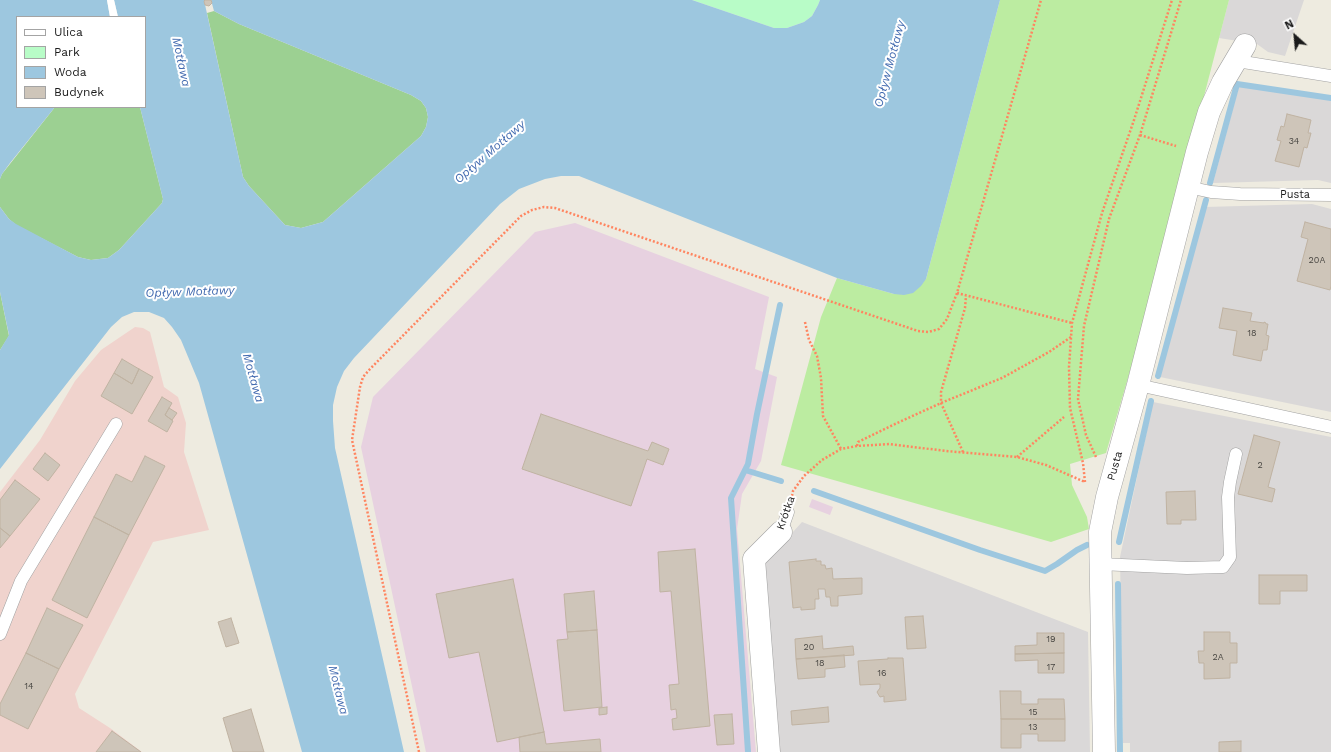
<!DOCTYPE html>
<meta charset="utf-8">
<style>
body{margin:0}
#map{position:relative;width:1331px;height:752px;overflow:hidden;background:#eeebe0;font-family:"Work Sans",sans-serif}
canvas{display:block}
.legend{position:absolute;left:16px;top:16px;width:130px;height:92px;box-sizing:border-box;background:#fff;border:1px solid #a4a4a4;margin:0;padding:5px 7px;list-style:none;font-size:12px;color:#1b1b1b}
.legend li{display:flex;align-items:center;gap:8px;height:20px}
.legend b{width:20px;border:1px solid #a4a4a4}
.north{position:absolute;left:1275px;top:16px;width:40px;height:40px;-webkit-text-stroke:3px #fff;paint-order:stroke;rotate:333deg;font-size:11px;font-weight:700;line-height:16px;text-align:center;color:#1b1b1b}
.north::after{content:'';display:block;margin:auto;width:14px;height:18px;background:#1b1b1b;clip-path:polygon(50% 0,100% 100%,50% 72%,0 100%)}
</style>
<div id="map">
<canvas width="1331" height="752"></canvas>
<ul class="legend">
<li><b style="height:5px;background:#fff"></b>Ulica</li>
<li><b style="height:11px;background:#b8fcc7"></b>Park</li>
<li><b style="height:11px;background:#9dc7df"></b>Woda</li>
<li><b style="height:11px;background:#cec5b9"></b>Budynek</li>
</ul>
<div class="north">N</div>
</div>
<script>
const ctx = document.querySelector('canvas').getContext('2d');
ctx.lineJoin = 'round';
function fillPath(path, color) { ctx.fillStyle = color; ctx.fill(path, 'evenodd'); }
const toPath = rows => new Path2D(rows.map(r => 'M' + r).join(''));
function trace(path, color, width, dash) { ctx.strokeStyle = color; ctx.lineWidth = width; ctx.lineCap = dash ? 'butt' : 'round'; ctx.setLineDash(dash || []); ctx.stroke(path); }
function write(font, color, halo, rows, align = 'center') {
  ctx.font = font + ' "Work Sans",sans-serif'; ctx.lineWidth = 4; ctx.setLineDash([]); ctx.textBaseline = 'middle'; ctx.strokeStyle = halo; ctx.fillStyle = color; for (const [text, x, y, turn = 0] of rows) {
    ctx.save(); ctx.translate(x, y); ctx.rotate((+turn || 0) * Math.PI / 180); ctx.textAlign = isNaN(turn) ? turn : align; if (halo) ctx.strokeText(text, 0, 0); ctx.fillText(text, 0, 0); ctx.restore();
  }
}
fillPath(toPath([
 [1229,0,1304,0,1285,56,1268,52,1257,44,1219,38],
 [1240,82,1331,97,1331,183,1318,180,1213,183],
 [1312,204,1331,209,1331,412,1160,377,1205,207],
 [1153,402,1331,437,1331,752,1130,752,1130,743,1123,743,1120,557],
 [802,522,1088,632,1090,752,780,752,764,564]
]), '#dad8d8');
fillPath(toPath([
 [135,327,143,328,150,332,164,387,178,397,186,423,184,452,209,530,153,542,75,694,79,708,110,728,142,752,0,752,0,492,40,440,75,381,101,350]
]), '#f0d3cd');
fillPath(toPath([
 [575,223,769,297,755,369,777,377,761,461,742,494,737,529,756,752,426,752,361,447,373,397,535,232],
 [812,499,833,507,830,515,809,507]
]), '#e7d1e0');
fillPath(toPath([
 [1000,0,1229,0,1152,296,1106,453,1070,464,1072,485,1087,517,1089,529,1051,542,781,465,821,317,837,278,894,294,926,279]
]), '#bceca1');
fillPath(toPath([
 [214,11,239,24,411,95,421,101,426,108,428,117,426,127,421,136,323,222,301,228,285,225,249,186,243,177,207,13],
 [55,107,140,107,163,199,162,203,119,250,108,258,91,260,78,257,16,225,9,219,0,207,0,179,2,174],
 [0,292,9,336,0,350]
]), '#9cd092');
fillPath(toPath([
 [692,0,820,0,818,5,812,16,804,22,787,28,774,28]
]), '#b8fcc7');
fillPath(toPath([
 [0,0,107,0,110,17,17,17,17,107,55,107,10,163,2,174,0,179],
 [114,0,204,0,243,177,249,186,285,225,301,228,323,222,421,136,426,127,428,117,426,108,421,101,411,95,239,24,214,11,211,0,692,0,774,28,787,28,804,22,812,16,818,5,820,0,1000,0,926,279,921,286,913,293,904,295,894,294,837,278,579,176,561,176,545,179,519,189,500,204,354,358,344,371,337,387,333,405,333,421,335,448,404,752,302,752,199,383,181,340,172,327,164,318,149,312,134,312,122,317,111,327,0,469,0,350,9,335,0,292,0,207,9,219,16,224,78,257,91,260,108,258,119,250,162,203,163,199,140,107,145,107,145,17,118,17]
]), '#9dc7df');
fillPath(toPath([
 [107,0,114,0,118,17,110,17]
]), '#fff');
trace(toPath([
 [1210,183,1237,84,1331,98],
 [1158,376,1206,200],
 [745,470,781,481],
 [814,491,980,550,1045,571,1057,564,1077,550,1087,545],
 [1119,542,1151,401],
 [1118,584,1120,752],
 [748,752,731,498,748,464,757,414,780,305]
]), '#9dc7df', 6);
const building = toPath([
 [205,0,211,0,212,3,209,6,205,5,204,1,205,0],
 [1287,114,1311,120,1308,133,1311,133,1307,148,1304,147,1299,167,1275,161,1281,141,1277,140,1281,126,1284,127,1287,114],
 [1305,222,1331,229,1331,286,1330,290,1297,281,1308,239,1301,237,1305,222],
 [1223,308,1252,313,1250,321,1264,323,1264,322,1266,323,1266,324,1268,324,1266,335,1269,336,1267,350,1263,350,1261,361,1233,355,1237,331,1219,328,1223,308],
 [122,359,139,369,132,384,114,373,122,359],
 [139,369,153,377,132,414,101,396,114,373,132,384,139,369],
 [162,397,172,403,165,415,173,421,167,432,148,421,162,397],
 [169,408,177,413,172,420,165,415,169,408],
 [541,414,648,451,652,442,669,449,663,465,647,459,631,506,522,469,541,414],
 [1254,435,1280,442,1268,487,1275,489,1272,502,1238,494,1254,435],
 [45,453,60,465,48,481,33,469,45,453],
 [145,456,165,466,129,535,94,517,116,474,132,482,145,456],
 [15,480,40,499,10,536,0,528,0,500,15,480],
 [1195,491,1196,520,1181,520,1181,524,1167,524,1166,492,1195,491],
 [94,517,129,535,87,618,52,600,94,517],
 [0,528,10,536,0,548,0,528],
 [695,549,710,726,673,730,672,719,677,718,676,709,671,710,669,685,679,684,671,591,660,592,658,552,695,549],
 [816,559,816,561,821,561,821,565,825,565,826,569,832,568,833,579,862,578,862,594,838,596,838,606,831,606,830,597,826,597,825,589,818,589,819,599,815,599,815,609,801,610,801,607,793,608,789,562,816,559],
 [1259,575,1307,575,1307,591,1280,591,1280,604,1259,604,1259,575],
 [513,579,544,732,497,742,479,652,449,658,436,594,513,579],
 [594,591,597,630,567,632,564,594,594,591],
 [47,608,83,625,59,669,26,653,47,608],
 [923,616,926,648,907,649,905,617,923,616],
 [231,618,239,643,226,647,218,622,231,618],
 [597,630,602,707,564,711,557,640,568,639,567,632,597,630],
 [1204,632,1230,632,1230,643,1237,643,1237,663,1230,663,1230,678,1204,679,1204,663,1199,663,1198,651,1204,651,1204,632],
 [1037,633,1064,633,1064,653,1015,654,1015,646,1037,645,1037,633],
 [822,636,823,649,853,646,854,655,796,659,795,639,822,636],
 [26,653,59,669,28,729,0,715,0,704,26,653],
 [1064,653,1064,673,1038,673,1038,660,1015,661,1015,654,1064,653],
 [844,655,845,667,825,669,825,677,798,679,796,659,844,655],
 [888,658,903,658,906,700,884,702,884,696,880,697,877,692,880,688,880,684,860,685,858,661,888,659,888,658],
 [1000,691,1021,691,1021,704,1038,704,1038,699,1064,699,1065,719,1001,719,1000,691],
 [607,707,607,714,599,715,599,708,607,707],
 [828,707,829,722,792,725,791,711,828,707],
 [251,709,264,752,233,752,223,718,251,709],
 [732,714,734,744,717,745,714,715,732,714],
 [1001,719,1065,719,1065,741,1038,741,1038,734,1021,734,1021,748,1001,748,1001,719],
 [112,731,141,752,96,752,112,731],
 [544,732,546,744,600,739,601,752,520,752,519,737,544,732],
 [1241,741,1241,752,1219,752,1219,742,1241,741]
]);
fillPath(building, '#cec5b9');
trace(building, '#c0b3a2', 1);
const lane = toPath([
 [1237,61,1331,76],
 [1188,187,1211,192,1240,194,1331,195],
 [1138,385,1331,427],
 [781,532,788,512],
 [1100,564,1187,568,1223,567,1230,557,1228,497,1230,482,1236,454],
 [0,634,21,581,116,424]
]);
const street = toPath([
 [769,752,754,559,781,532],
 [1104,752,1100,532,1107,497,1138,385,1197,152,1209,112,1223,82,1245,45]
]);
trace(lane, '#a2a2a2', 13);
trace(street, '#a2a2a2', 23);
trace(toPath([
 [1140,135,1176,146],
 [957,293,1072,323],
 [805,322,809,340,817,356,821,378,823,416,841,449],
 [857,446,858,442,895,424,941,403,1002,378,1049,352,1071,337],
 [963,452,941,403,941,392,965,308,966,296],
 [1017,457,1064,417],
 [1096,457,1086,435,1078,399,1084,326,1109,219,1140,135,1181,0],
 [1085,482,1083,463,1070,408,1069,367,1072,323,1102,213,1134,120,1172,0],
 [792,496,793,491,804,476,822,460,841,449,857,446,889,444,946,451,1017,457,1046,465,1085,482],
 [419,752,352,440,360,387,363,377,370,369,521,216,532,210,544,207,555,208,918,331,928,332,939,329,947,319,957,293,1041,0]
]), '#ff8560', 2.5, [2, 2]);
trace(lane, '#fff', 12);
trace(street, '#fff', 22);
write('9px', '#484642', null, [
 ["34",1294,141],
 ["20A",1317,260],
 ["18",1252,333],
 ["2",1260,465],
 ["19",1051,639],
 ["20",809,647],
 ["2A",1218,657],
 ["18",820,663],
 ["17",1051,667],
 ["16",882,673],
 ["14",29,686],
 ["15",1033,712],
 ["13",1033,727]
]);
write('11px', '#1b1b1b', '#fff', [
 ["Pusta",1295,195],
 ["Pusta",1115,466,-74],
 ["Krótka",786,513,-71]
]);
write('italic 12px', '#436bb0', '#fff', [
 ["Motława",181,62,78],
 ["Opływ Motławy",890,64,-75],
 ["Opływ Motławy",490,152,-41],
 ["Opływ Motławy",190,292,-2],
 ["Motława",253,378,74],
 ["Motława",338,690,76]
]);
</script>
